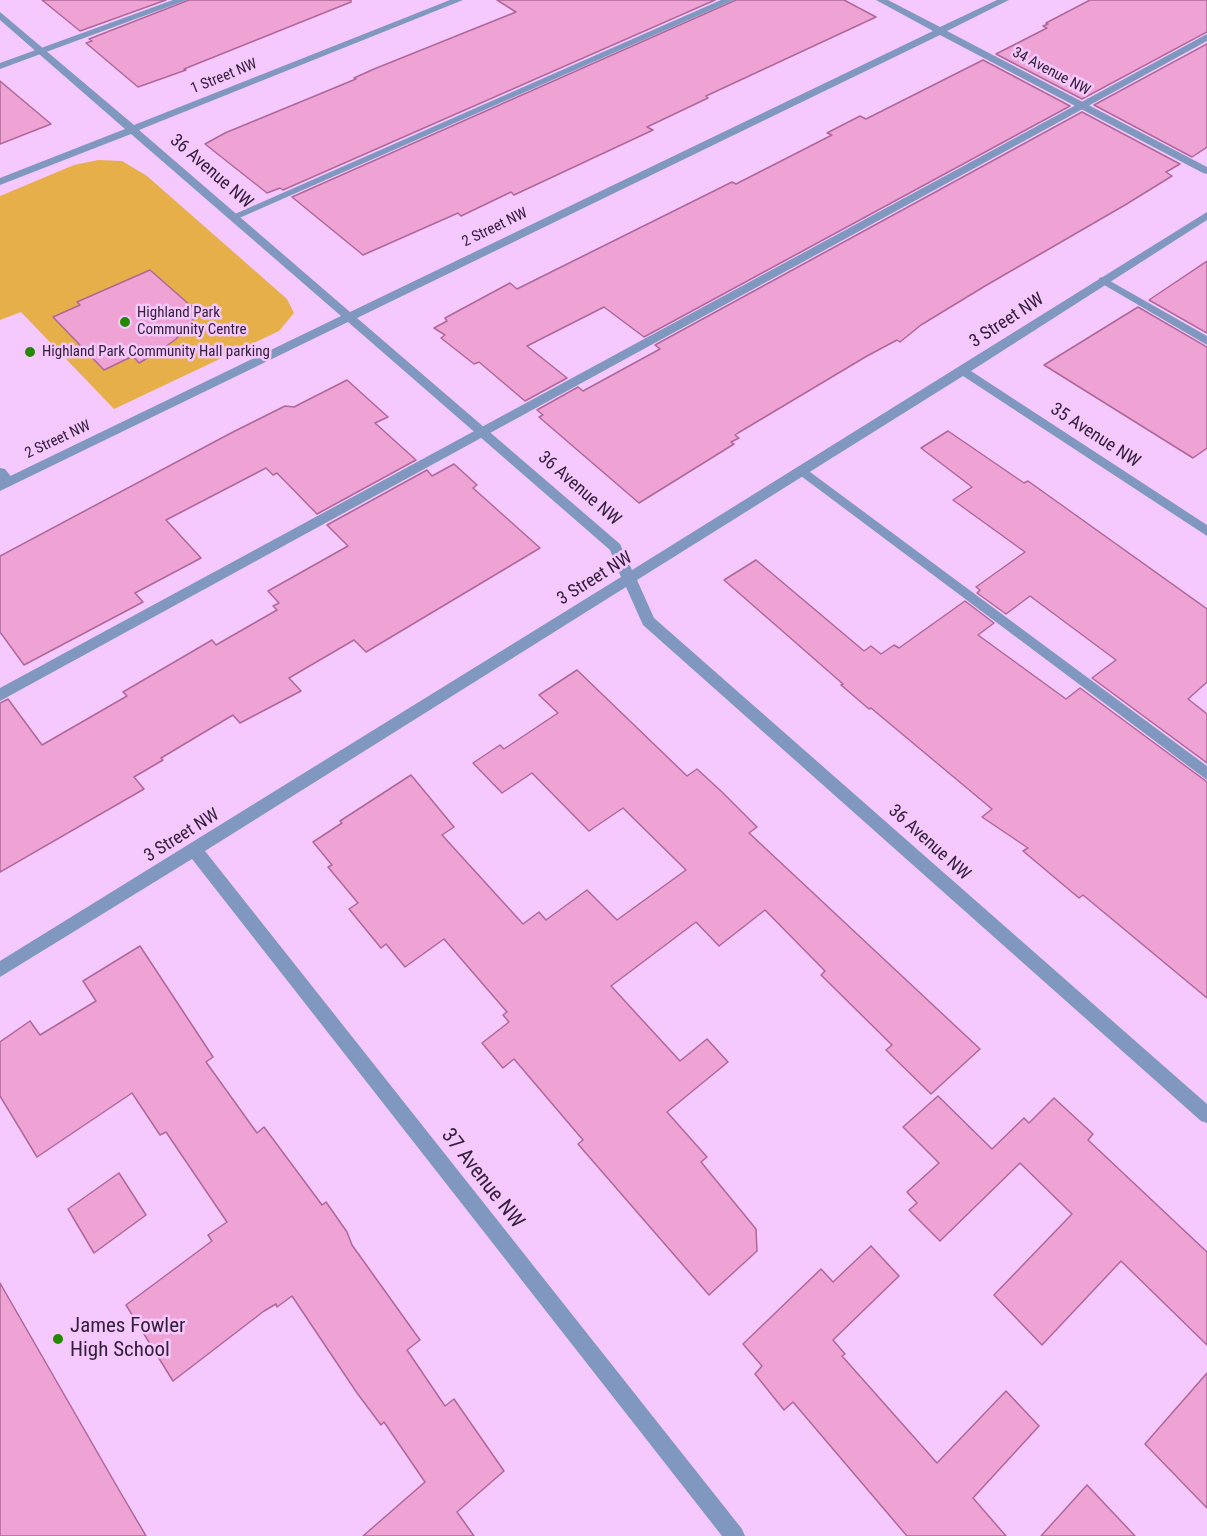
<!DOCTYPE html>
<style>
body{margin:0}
canvas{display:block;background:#f5c8fe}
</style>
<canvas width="1207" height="1536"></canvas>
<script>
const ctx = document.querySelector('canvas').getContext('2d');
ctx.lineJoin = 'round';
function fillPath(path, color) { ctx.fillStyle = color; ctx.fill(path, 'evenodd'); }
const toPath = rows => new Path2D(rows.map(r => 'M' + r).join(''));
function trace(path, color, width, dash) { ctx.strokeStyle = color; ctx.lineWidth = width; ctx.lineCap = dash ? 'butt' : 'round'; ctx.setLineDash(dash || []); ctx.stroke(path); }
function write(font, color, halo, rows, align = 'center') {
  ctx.font = font + ' "Roboto Condensed",sans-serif'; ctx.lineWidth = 5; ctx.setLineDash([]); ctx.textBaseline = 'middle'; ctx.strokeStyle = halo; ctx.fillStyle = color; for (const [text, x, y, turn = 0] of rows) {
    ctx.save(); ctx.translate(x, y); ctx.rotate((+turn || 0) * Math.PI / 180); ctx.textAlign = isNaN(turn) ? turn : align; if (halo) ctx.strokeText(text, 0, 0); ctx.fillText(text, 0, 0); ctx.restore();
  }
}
fillPath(toPath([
 [98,160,122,161,147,176,287,299,294,313,279,331,114,409,21,312,0,320,0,196,74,165]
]), '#e6af49');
const building = toPath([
 [42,0,166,0,80,31,42,0],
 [189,0,351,0,351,2,184,69,186,70,138,87,86,43,92,41,89,39,189,0],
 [497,0,715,0,283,190,280,188,267,193,205,144,225,133,356,79,354,78,374,69,516,12,497,0],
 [736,0,844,0,876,17,706,96,708,98,647,127,653,130,514,195,511,192,461,216,458,213,363,255,292,197,736,0],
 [1090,0,1207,0,1207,32,1082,99,996,54,1047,28,1043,26,1048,24,1046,23,1090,0],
 [1207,44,1207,147,1192,157,1094,105,1207,44],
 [983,60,1070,106,644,337,604,307,527,346,567,378,525,401,479,362,474,364,441,338,445,335,434,328,447,321,445,318,510,283,517,289,543,276,732,182,736,184,832,135,827,133,860,116,866,119,983,60],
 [0,81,51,124,0,144,0,81],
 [1082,112,1180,164,1166,172,1172,176,1125,205,985,286,921,325,900,342,897,340,867,356,738,433,735,435,739,438,731,442,734,444,639,503,539,417,543,415,537,410,578,387,583,391,660,349,655,345,1082,112],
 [1207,261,1207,333,1149,300,1207,261],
 [150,270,199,313,176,339,161,350,139,363,133,356,104,370,53,317,80,305,77,302,150,270],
 [1138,307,1207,347,1207,448,1193,458,1044,365,1138,307],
 [347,380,388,417,375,423,416,460,317,514,277,473,273,475,266,468,166,520,201,558,135,593,143,602,24,665,0,632,0,556,231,433,285,406,294,407,347,380],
 [948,431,1024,483,1028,481,1207,609,1207,682,1188,699,1207,714,1207,763,1092,678,1116,660,1030,596,1006,614,977,593,980,590,976,587,1025,552,953,500,972,487,921,448,948,431],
 [454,464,477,485,473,488,540,548,366,652,354,640,289,678,301,691,240,723,233,715,161,758,163,760,134,777,144,789,0,872,0,703,8,699,42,745,127,696,123,692,212,640,216,645,277,610,273,606,279,603,268,591,348,546,327,525,427,470,432,476,454,464],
 [756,560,864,651,871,646,881,654,894,645,899,648,965,601,994,623,978,635,1066,699,1080,688,1207,782,1207,998,1089,900,1083,895,1079,898,1023,851,1028,848,982,817,992,809,871,708,869,709,841,685,843,684,724,580,756,560],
 [577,670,687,776,697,769,722,792,757,827,749,833,980,1049,931,1094,886,1050,892,1045,821,975,825,971,765,910,719,946,696,922,611,986,680,1061,707,1039,728,1062,667,1112,707,1157,701,1162,756,1229,757,1251,709,1295,578,1144,583,1140,514,1059,503,1068,482,1043,509,1022,503,1015,507,1012,444,939,405,967,386,944,381,948,349,909,358,903,328,867,332,865,313,842,342,823,340,821,411,775,454,827,442,835,523,924,539,912,546,920,587,890,617,920,686,870,623,808,589,831,532,773,502,793,473,763,500,745,504,749,558,713,539,695,577,670],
 [140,946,213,1057,206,1062,257,1133,264,1127,322,1205,326,1202,347,1232,352,1245,420,1340,407,1350,445,1406,454,1399,504,1471,457,1512,474,1536,363,1536,425,1482,384,1422,381,1425,357,1393,292,1296,277,1307,276,1304,264,1311,173,1381,126,1305,212,1241,208,1235,227,1222,166,1132,160,1135,132,1093,37,1157,0,1096,0,1042,30,1021,40,1035,96,1001,83,981,140,946],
 [938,1096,992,1149,1024,1118,1029,1123,1054,1098,1093,1134,1088,1140,1207,1252,1207,1345,1121,1261,1042,1345,994,1295,1072,1214,1020,1163,940,1241,909,1210,917,1203,907,1192,939,1163,903,1127,938,1096],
 [119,1173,146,1215,94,1253,68,1209,119,1173],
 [871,1246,899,1276,833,1340,845,1354,842,1356,937,1463,1006,1391,1039,1426,973,1498,1006,1536,907,1536,793,1402,784,1410,755,1374,762,1366,743,1344,821,1269,833,1282,871,1246],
 [0,1283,119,1490,146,1536,0,1536,0,1283],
 [1207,1373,1207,1508,1145,1444,1207,1373],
 [1087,1485,1135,1536,1041,1536,1087,1485]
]);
fillPath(building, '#efa3d5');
trace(building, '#af6898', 1.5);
fillPath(toPath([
 [173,0,187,0,0,69,0,63,173,0],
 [721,0,734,0,237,219,228,217,721,0],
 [1207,34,1207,41,0,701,0,688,1207,34],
 [1103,277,1207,336,1207,345,1099,282,1099,278,1103,277],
 [802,466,1207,766,1207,780,797,473,797,467,802,466],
 [0,468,5,469,13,479,14,482,13,485,3,485,0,481,0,468]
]), '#8098bf');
fillPath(toPath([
 [450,0,463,0,139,130,350,312,933,31,876,0,888,0,940,27,997,0,1009,0,947,31,1207,167,1207,174,1203,173,940,35,357,318,620,544,632,570,1207,212,1207,220,971,371,1207,525,1207,536,963,376,637,580,654,618,1207,1104,1207,1123,1201,1121,643,625,626,587,205,851,742,1529,745,1536,722,1536,192,859,0,977,0,961,621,577,610,550,348,322,0,491,0,481,341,316,131,134,0,185,0,178,125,129,0,20,0,12,134,125,450,0]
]), '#8098bf');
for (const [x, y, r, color] of [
 [125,322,6,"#238900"],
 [30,352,6,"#238900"],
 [58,1339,6,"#238900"]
]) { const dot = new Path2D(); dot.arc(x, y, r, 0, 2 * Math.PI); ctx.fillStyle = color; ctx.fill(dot); trace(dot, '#f5c8fe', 2); }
write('15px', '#35203a', '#f5c8fe', [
 ["34 Avenue NW",1051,72,28],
 ["1 Street NW",224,77,-22],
 ["2 Street NW",495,228,-26],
 ["2 Street NW",58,440,-25]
]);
write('15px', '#35203a', '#f5c8fe', [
 ["Highland Park",137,313],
 ["Community Centre",137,330],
 ["Highland Park Community Hall parking",42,352]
], 'left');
write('18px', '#35203a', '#f5c8fe', [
 ["36 Avenue NW",211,172,41],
 ["3 Street NW",1007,321,-33],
 ["35 Avenue NW",1095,436,33],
 ["36 Avenue NW",579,489,41],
 ["3 Street NW",595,579,-32],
 ["3 Street NW",182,836,-32],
 ["36 Avenue NW",929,843,42]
]);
write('21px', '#35203a', '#f5c8fe', [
 ["37 Avenue NW",482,1179,52]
]);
write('21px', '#35203a', '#f5c8fe', [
 ["James Fowler",70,1327],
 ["High School",70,1351]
], 'left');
</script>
